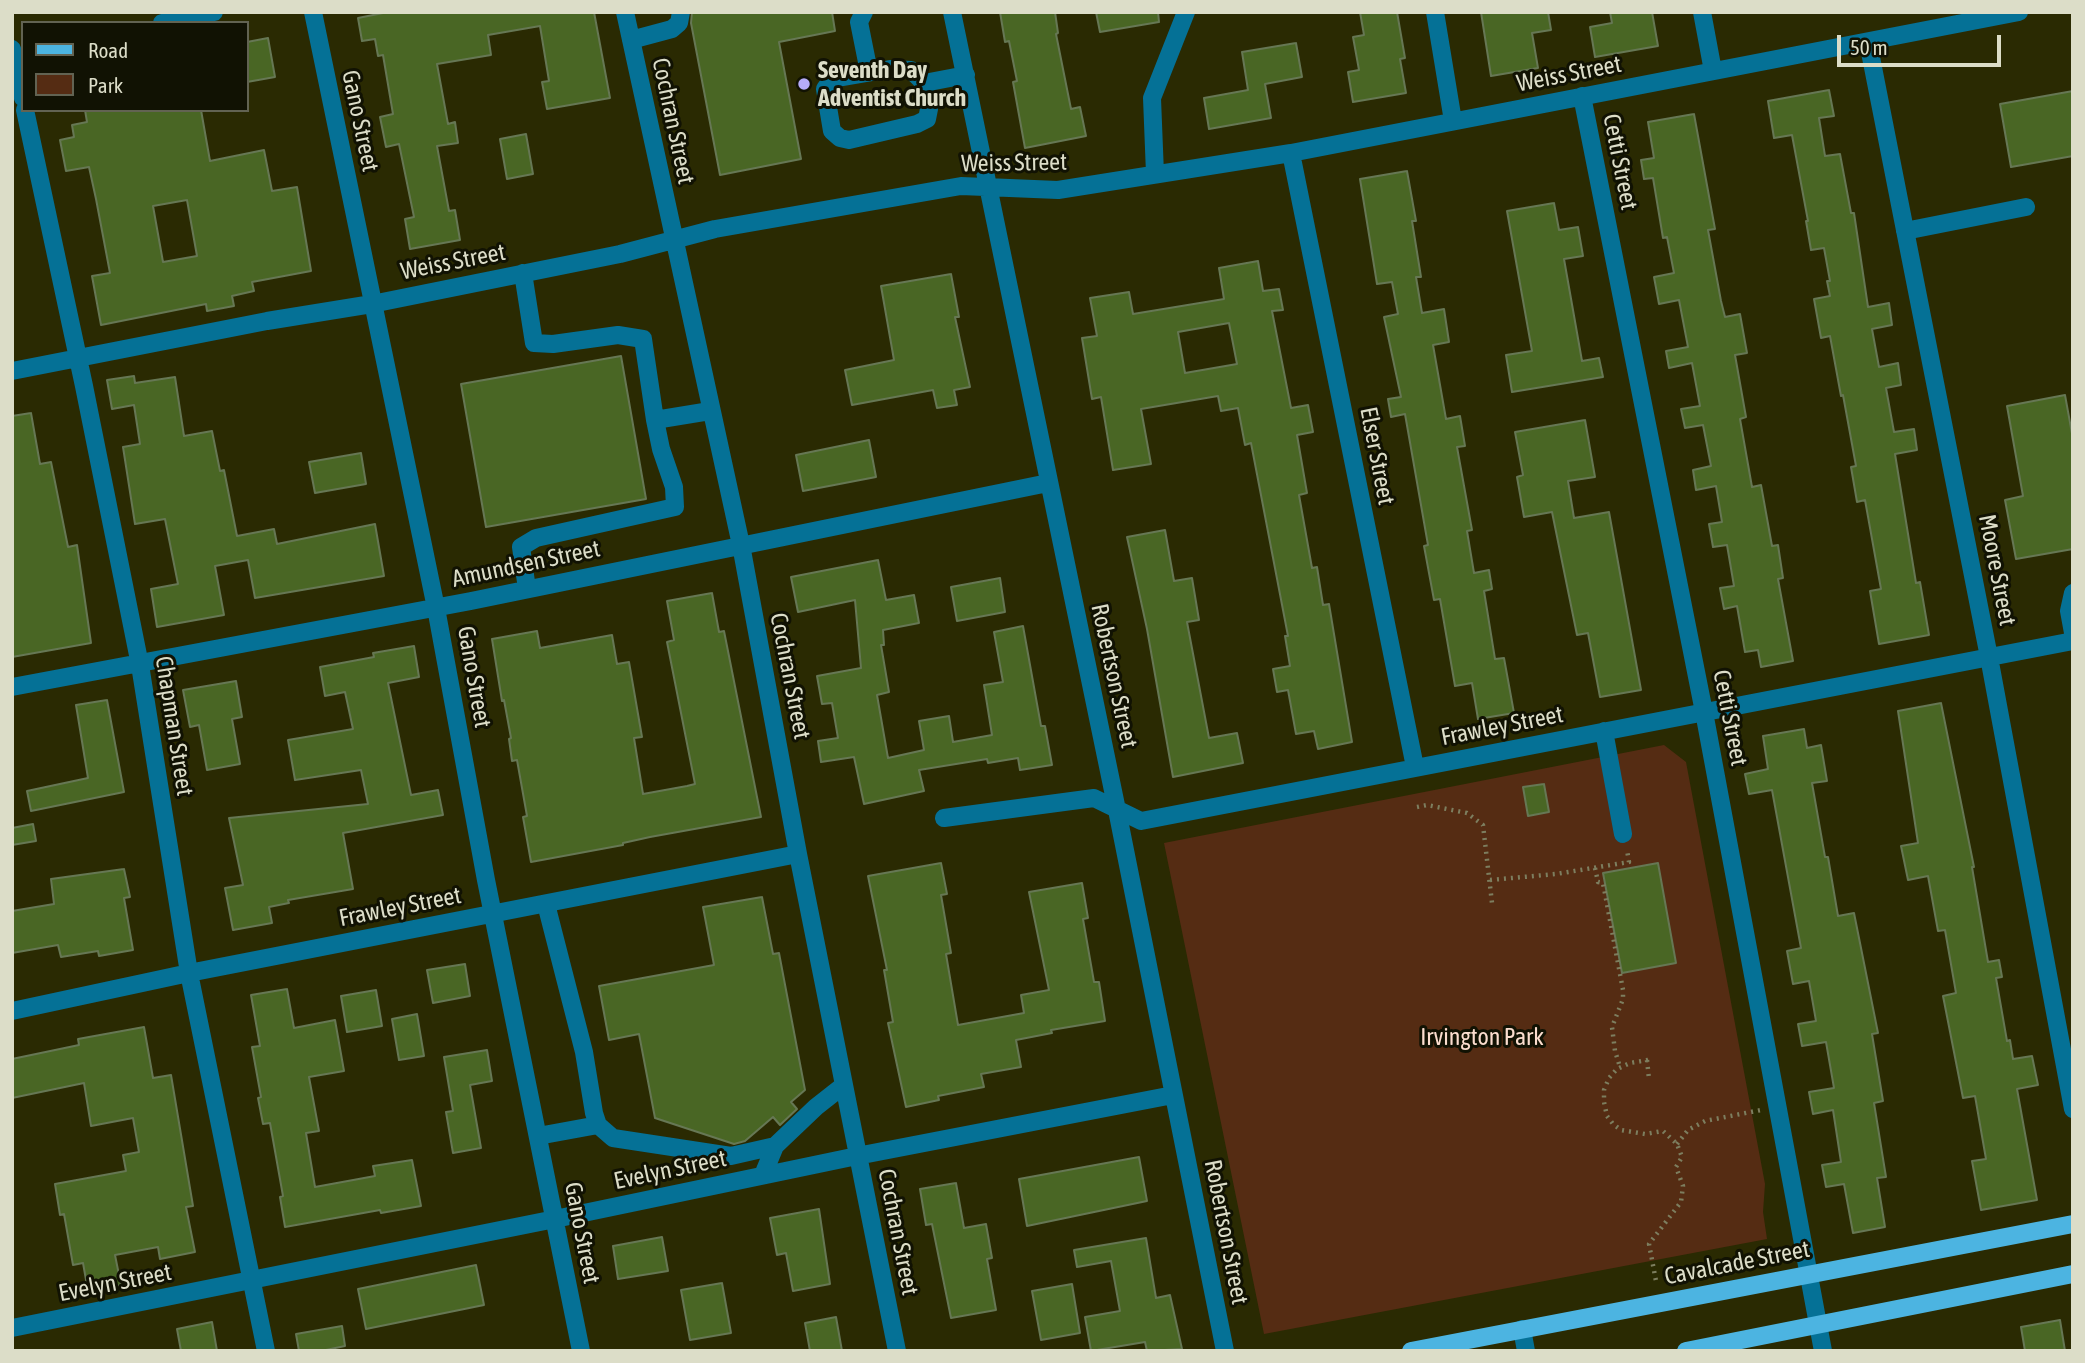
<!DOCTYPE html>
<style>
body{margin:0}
#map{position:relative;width:2085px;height:1363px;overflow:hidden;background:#2a2a02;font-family:"Asap Condensed",sans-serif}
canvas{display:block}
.frame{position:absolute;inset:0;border:14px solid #dcddc8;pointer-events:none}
.legend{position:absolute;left:21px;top:21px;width:228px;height:91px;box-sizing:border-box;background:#111203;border:2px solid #626352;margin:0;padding:9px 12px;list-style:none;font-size:21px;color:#dcddc8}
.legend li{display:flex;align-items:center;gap:14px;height:35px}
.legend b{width:35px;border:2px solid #626352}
.scale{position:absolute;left:1837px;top:35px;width:164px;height:32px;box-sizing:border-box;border:4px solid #dcddc8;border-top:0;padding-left:9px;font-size:21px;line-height:24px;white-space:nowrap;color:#dcddc8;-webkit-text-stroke:5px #111203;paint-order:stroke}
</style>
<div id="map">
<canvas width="2085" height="1363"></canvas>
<div class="frame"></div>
<ul class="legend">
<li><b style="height:9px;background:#4cb4e1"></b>Road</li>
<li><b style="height:19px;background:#552c13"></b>Park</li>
</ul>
<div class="scale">50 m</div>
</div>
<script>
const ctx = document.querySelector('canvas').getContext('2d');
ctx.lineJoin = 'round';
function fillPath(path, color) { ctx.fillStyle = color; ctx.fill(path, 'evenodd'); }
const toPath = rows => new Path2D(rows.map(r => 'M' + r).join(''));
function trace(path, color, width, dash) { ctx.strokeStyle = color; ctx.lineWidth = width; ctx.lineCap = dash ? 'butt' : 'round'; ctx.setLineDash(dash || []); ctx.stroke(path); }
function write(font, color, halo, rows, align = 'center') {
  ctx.font = font + ' "Asap Condensed",sans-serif'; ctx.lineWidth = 6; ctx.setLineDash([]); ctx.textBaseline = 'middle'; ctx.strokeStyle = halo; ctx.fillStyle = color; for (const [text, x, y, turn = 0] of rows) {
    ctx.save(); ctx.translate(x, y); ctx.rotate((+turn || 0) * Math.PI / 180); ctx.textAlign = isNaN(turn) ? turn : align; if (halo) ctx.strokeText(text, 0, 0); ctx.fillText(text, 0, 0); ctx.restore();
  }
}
fillPath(toPath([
 [1664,745,1686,762,1765,1184,1763,1212,1767,1239,1264,1334,1164,843]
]), '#552c13');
const building = toPath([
 [388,12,594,12,610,98,547,109,542,82,549,81,540,26,488,35,491,55,437,64,448,124,455,122,458,143,437,146,449,211,455,210,460,240,410,249,405,219,414,217,399,144,386,147,380,117,393,114,383,55,378,56,375,39,362,41,358,18,388,12],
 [692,12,832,12,835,31,779,42,801,159,720,175,691,23,692,12],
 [1000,12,1055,12,1058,33,1056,34,1071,109,1080,107,1086,136,1025,148,1013,82,1017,81,1009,41,1005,42,1000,12],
 [1096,12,1158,12,1159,22,1100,32,1096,12],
 [1360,12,1397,12,1405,58,1400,59,1406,93,1353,102,1348,72,1359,70,1353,37,1364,35,1360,12],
 [1481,12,1548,12,1551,30,1532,33,1538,68,1491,76,1481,12],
 [1610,12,1652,12,1658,46,1595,57,1590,27,1612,23,1610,12],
 [268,38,275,77,247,82,247,42,268,38],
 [1296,43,1302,77,1265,84,1271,118,1209,129,1204,98,1248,90,1242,52,1296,43],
 [1829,90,1834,116,1819,118,1825,156,1840,154,1851,213,1854,213,1868,307,1889,303,1892,325,1872,329,1879,367,1898,363,1901,385,1886,388,1894,432,1914,429,1917,450,1895,454,1916,583,1920,582,1929,635,1879,644,1870,591,1881,589,1865,500,1857,502,1851,467,1856,466,1843,395,1841,396,1830,336,1821,338,1814,299,1830,296,1827,281,1830,281,1824,248,1811,250,1806,221,1808,221,1792,135,1774,138,1768,101,1829,90],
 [2073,91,2073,156,2011,167,2000,104,2073,91],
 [85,110,201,110,210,161,264,150,272,191,297,187,311,271,252,282,254,291,232,296,234,306,207,311,206,304,101,325,92,276,110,273,96,199,89,167,66,171,60,140,74,137,72,125,87,122,85,110],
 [187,200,197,256,163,262,153,206,187,200],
 [1694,114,1715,229,1708,230,1721,301,1725,317,1740,314,1747,353,1735,355,1746,417,1740,419,1752,487,1761,485,1772,546,1778,545,1783,578,1778,579,1793,661,1761,667,1758,650,1745,652,1737,606,1724,609,1720,588,1734,586,1727,545,1713,547,1709,524,1722,522,1716,486,1696,490,1693,470,1711,466,1703,425,1685,428,1681,409,1700,406,1692,363,1669,368,1666,351,1688,347,1679,300,1659,304,1654,277,1674,273,1667,237,1663,238,1653,178,1644,179,1641,160,1654,158,1648,122,1694,114],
 [526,134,533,174,507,179,500,139,526,134],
 [1407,171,1416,221,1412,221,1421,277,1416,277,1422,313,1444,309,1449,342,1433,345,1446,419,1460,416,1465,446,1457,447,1472,530,1467,531,1474,573,1489,570,1492,589,1484,591,1495,659,1504,658,1514,713,1478,719,1472,683,1455,686,1440,599,1434,600,1424,546,1428,545,1405,414,1391,417,1388,399,1401,397,1384,317,1398,314,1392,282,1377,284,1360,179,1407,171],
 [1554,203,1559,230,1578,227,1583,256,1564,259,1582,361,1599,358,1603,377,1512,392,1506,355,1532,351,1507,211,1554,203],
 [1258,261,1263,291,1279,289,1283,310,1272,311,1291,408,1308,405,1313,432,1297,435,1307,493,1299,495,1312,568,1317,567,1323,605,1329,604,1352,742,1318,749,1314,731,1296,734,1288,690,1277,692,1273,669,1290,666,1285,636,1288,636,1251,443,1245,445,1238,408,1221,411,1218,396,1141,409,1151,464,1113,470,1101,397,1092,399,1082,338,1097,336,1090,298,1129,292,1133,314,1224,299,1219,268,1258,261],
 [1229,323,1237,364,1185,373,1178,332,1229,323],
 [951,274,959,317,955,317,970,387,954,390,957,405,937,408,933,390,852,405,845,370,894,360,881,286,951,274],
 [621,356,646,499,486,527,461,384,621,356],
 [134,376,135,383,175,377,184,436,212,431,220,471,224,470,237,536,274,529,277,544,375,524,384,576,255,598,248,560,215,566,224,615,157,627,151,589,178,584,165,519,135,524,123,447,140,444,134,405,112,409,107,380,134,376],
 [2065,395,2073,439,2073,549,2016,559,2005,500,2023,496,2007,406,2065,395],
 [31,413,40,464,51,462,68,547,77,545,91,643,12,657,12,416,31,413],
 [1585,420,1595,477,1568,481,1574,518,1609,512,1641,690,1600,697,1588,633,1577,635,1552,512,1524,517,1517,477,1523,475,1515,432,1585,420],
 [869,440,876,477,803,491,796,455,869,440],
 [361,453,366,484,315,493,309,462,361,453],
 [1165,530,1174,581,1192,578,1199,620,1187,622,1209,738,1237,733,1243,763,1173,777,1147,629,1127,537,1165,530],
 [878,560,886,600,914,595,919,623,883,630,884,645,881,645,889,692,877,695,888,758,924,750,919,721,949,716,953,742,992,735,984,685,1003,682,994,632,1023,626,1041,726,1045,726,1052,765,1020,770,1018,758,988,763,987,759,919,770,924,791,864,804,854,757,821,762,818,741,838,738,832,703,822,704,817,676,861,668,855,600,798,612,791,577,878,560],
 [1000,578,1005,612,957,621,951,587,1000,578],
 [712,593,719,632,724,631,761,817,650,837,623,843,623,845,531,862,523,817,527,816,517,760,512,761,509,739,511,738,504,700,502,701,492,639,537,631,540,648,612,635,617,664,629,662,642,737,634,738,643,794,687,786,695,784,667,642,674,640,667,601,712,593],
 [414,646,419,677,388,683,411,795,438,790,443,815,343,833,353,889,288,900,289,903,269,907,272,923,233,930,225,888,243,885,229,818,368,804,361,770,295,780,288,740,353,729,345,692,325,696,320,667,374,657,373,653,414,646],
 [236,681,242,717,232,719,240,764,207,770,199,725,190,727,183,690,236,681],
 [107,700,124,792,31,811,27,791,88,778,76,705,107,700],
 [1941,703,1974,867,1972,867,1988,962,1999,960,2002,977,1996,978,2007,1041,2010,1040,2013,1059,2032,1056,2038,1085,2017,1089,2037,1200,1981,1210,1972,1161,1986,1159,1975,1096,1963,1098,1943,996,1956,993,1945,930,1938,931,1928,876,1908,880,1901,846,1918,843,1898,711,1941,703],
 [1804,729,1807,748,1821,745,1827,781,1812,783,1825,857,1828,857,1838,916,1854,913,1878,1033,1872,1034,1883,1101,1874,1103,1886,1177,1877,1178,1885,1227,1853,1233,1844,1184,1826,1187,1822,1165,1841,1162,1833,1110,1813,1114,1809,1092,1834,1088,1826,1042,1802,1046,1798,1024,1816,1021,1809,981,1793,984,1787,951,1801,948,1772,790,1749,794,1745,774,1768,769,1763,736,1804,729],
 [1544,784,1549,812,1528,816,1523,787,1544,784],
 [33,824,36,841,12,845,12,828,33,824],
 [941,863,947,894,941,895,951,953,946,954,958,1025,1024,1013,1021,995,1049,990,1029,892,1082,883,1088,918,1083,919,1094,982,1099,982,1105,1021,1051,1030,1052,1033,1016,1040,1021,1067,981,1074,984,1087,938,1096,939,1100,906,1107,888,1023,893,1022,884,970,887,970,868,876,941,863],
 [1658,863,1676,963,1622,973,1603,873,1658,863],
 [124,869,130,897,124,898,133,950,99,956,98,951,61,957,58,945,12,953,12,911,54,904,51,879,124,869],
 [762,897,773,954,779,953,805,1090,791,1102,797,1109,780,1125,773,1117,745,1141,734,1144,655,1118,639,1034,609,1040,599,986,714,965,703,907,762,897],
 [465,964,470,996,433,1003,427,970,465,964],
 [287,989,294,1028,335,1020,344,1071,309,1077,319,1131,306,1133,315,1187,375,1176,373,1166,412,1160,421,1206,381,1213,380,1210,285,1227,280,1197,283,1196,270,1123,263,1124,258,1098,261,1097,252,1047,260,1046,251,995,287,989],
 [376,990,382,1026,347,1032,341,996,376,990],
 [417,1014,424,1056,399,1060,392,1019,417,1014],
 [144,1027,153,1078,171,1075,193,1206,186,1207,195,1252,160,1259,158,1247,115,1255,121,1285,88,1291,83,1263,73,1265,64,1214,60,1215,55,1184,126,1171,123,1155,139,1152,133,1118,91,1126,84,1083,12,1098,12,1059,79,1045,78,1039,144,1027],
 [487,1050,492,1081,470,1085,481,1148,453,1153,446,1112,453,1111,444,1057,487,1050],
 [1139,1157,1147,1201,1027,1226,1019,1179,1139,1157],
 [956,1183,964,1228,986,1224,992,1258,987,1259,996,1310,951,1318,932,1224,926,1225,920,1189,956,1183],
 [819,1209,830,1284,793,1291,786,1253,777,1255,770,1218,819,1209],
 [662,1237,668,1271,618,1279,613,1246,662,1237],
 [1146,1238,1156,1298,1170,1295,1182,1349,1147,1351,1145,1342,1091,1351,1085,1317,1120,1311,1111,1261,1077,1267,1074,1250,1146,1238],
 [476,1265,484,1305,366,1329,358,1289,476,1265],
 [722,1283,731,1333,690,1340,681,1290,722,1283],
 [1072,1284,1080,1333,1041,1340,1032,1291,1072,1284],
 [836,1317,842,1351,810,1351,805,1323,836,1317],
 [2060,1320,2065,1351,2025,1351,2021,1327,2060,1320],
 [212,1322,217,1351,181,1351,177,1329,212,1322],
 [342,1326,345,1346,321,1351,299,1351,296,1334,342,1326]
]);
fillPath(building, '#496624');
trace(building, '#667754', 2);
trace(toPath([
 [1417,807,1427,805,1467,813,1483,825,1492,903],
 [1595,868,1598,882,1603,883,1623,990,1623,999,1612,1027,1615,1051,1620,1067],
 [1490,880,1556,874,1629,862,1627,850],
 [1647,1060,1649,1079],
 [1648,1060,1630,1063,1617,1069,1609,1078,1604,1090,1604,1102,1607,1116,1613,1124,1621,1130,1645,1134,1663,1131,1677,1144,1682,1157,1676,1167,1683,1186,1681,1202,1649,1244,1656,1281],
 [1677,1144,1688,1130,1705,1121,1761,1110]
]), '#7d7e5f', 4.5, [2, 5]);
trace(toPath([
 [313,12,436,608,486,880,581,1351],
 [625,12,741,545,798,854,897,1351],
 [864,12,859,22,869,72],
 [952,12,1117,810,1225,1351],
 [1435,12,1453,121],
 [1702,12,1713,71],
 [162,23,214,12],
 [631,40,672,29,679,23,681,12],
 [1868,42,1989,657,2073,1109],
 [12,49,23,98],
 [890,69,911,70,924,83,929,109,927,119,917,124,849,140,840,138,832,131,825,89,832,79,890,69],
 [924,83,966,75],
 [1582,96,1704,712,1823,1351],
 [25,110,84,386,140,665,189,973,266,1351],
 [1291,153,1415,767],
 [1155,174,1152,98,1186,12],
 [1905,231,2026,207],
 [523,273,534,343,553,344,618,335,643,339,655,420,710,411],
 [12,371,267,321,372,304,620,254,715,229,961,186,1058,190,1291,153,2019,12],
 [527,589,521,547,536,538,675,507,674,487,661,449,655,420],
 [2073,593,2069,611,2073,633],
 [12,687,471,601,1048,483],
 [1604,731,1623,834],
 [944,818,1094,798,1141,821,2073,641],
 [546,904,584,1052,594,1113,598,1125],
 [12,1011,189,973,798,854],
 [538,1136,598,1125,613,1138,731,1156,775,1146],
 [763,1175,775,1146,816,1107,844,1085],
 [12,1328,555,1219,857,1156,1173,1095],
 [1522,1329,1526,1351]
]), '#057196', 18);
trace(toPath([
 [1411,1351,2073,1224],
 [1686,1351,2073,1274]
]), '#4cb4e1', 18);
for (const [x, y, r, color] of [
 [804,84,7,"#b6acf8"]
]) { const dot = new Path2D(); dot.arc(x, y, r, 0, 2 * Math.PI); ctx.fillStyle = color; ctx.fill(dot); trace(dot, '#111203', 2.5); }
write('bold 24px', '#dcddc8', '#111203', [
 ["Seventh Day",818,70],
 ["Adventist Church",818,98]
], 'left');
write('24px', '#dcddc8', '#111203', [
 ["Weiss Street",1569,74,-11],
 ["Gano Street",360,121,78],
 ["Cochran Street",673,121,78],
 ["Cetti Street",1620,162,79],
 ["Weiss Street",1014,163,-1],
 ["Weiss Street",453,262,-11],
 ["Elser Street",1377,456,79],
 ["Amundsen Street",526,564,-12],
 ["Moore Street",1997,570,79],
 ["Cochran Street",790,676,79],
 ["Robertson Street",1114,676,78],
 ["Gano Street",474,677,80],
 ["Cetti Street",1730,718,79],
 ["Chapman Street",174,726,81],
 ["Frawley Street",1502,726,-11],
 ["Frawley Street",400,907,-11],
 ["Evelyn Street",670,1170,-12],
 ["Cochran Street",898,1232,79],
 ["Robertson Street",1226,1232,79],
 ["Gano Street",582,1233,79],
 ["Cavalcade Street",1737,1263,-11],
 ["Evelyn Street",115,1283,-11]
]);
write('24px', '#fbddce', '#111203', [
 ["Irvington Park",1482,1037]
]);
</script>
